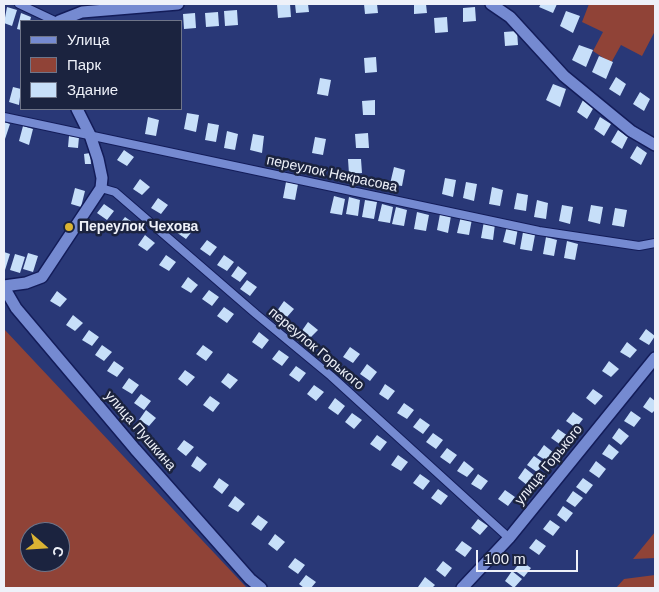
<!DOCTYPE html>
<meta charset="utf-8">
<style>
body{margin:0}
#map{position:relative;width:659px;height:592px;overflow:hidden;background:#293877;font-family:Arial,sans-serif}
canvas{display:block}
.frame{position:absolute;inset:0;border:5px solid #eef1f9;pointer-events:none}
.legend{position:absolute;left:20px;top:20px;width:162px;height:90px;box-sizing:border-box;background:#1b233f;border:1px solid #6f7589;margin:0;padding:6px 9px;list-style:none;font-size:15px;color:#eef1f9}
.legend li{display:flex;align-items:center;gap:10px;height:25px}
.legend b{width:25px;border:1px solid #6f7589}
.north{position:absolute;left:20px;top:522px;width:50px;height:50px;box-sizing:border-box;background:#1b233f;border:1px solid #6f7589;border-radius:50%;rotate:109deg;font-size:14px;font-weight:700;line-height:20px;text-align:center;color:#eef1f9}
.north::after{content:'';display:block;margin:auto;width:18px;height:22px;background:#dab333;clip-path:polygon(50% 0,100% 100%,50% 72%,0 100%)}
.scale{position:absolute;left:476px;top:550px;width:102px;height:22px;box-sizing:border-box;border:2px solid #eef1f9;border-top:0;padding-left:6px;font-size:15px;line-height:18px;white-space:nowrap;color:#eef1f9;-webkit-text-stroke:4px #1b233f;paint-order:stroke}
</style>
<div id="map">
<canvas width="659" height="592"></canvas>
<div class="frame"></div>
<ul class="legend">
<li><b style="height:6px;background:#758ad1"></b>Улица</li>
<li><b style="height:14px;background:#904337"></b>Парк</li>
<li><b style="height:14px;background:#c7dff9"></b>Здание</li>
</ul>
<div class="north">С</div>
<div class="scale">100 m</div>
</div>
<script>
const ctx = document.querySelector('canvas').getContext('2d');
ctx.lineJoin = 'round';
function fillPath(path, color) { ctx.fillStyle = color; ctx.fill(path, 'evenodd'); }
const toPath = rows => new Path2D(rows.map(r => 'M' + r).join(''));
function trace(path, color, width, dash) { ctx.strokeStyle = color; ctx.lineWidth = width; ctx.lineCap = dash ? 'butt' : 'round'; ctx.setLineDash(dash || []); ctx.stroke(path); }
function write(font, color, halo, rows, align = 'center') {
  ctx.font = font + ' Arial,sans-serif'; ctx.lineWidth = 5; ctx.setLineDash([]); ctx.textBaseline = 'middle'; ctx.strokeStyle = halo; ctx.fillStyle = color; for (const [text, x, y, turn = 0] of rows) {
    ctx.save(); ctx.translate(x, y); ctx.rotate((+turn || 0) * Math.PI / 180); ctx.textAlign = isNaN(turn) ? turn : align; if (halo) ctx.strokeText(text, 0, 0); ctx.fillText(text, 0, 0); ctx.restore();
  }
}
fillPath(toPath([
 [589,4,655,4,655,31,642,56,621,45,611,63,593,51,603,32,582,22],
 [4,329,247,588,4,588],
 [30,532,60,532,60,562,30,562],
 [655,532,655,558,633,559],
 [655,575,655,588,616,588,624,579]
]), '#904337');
fillPath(toPath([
 [277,4,290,4,291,17,278,18],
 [295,4,308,4,309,12,296,13],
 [364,4,377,4,378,13,365,14],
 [414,4,426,4,427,13,414,14],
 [541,4,557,4,553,13,539,7],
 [7,7,17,10,12,26,4,23],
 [475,7,476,21,463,22,463,8],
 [237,10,238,25,225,26,224,11],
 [566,11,580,16,573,33,560,26],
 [218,12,219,26,206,27,205,13],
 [21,13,31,17,30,21,21,21,21,30,17,29],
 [195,13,196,28,184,29,183,14],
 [447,17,448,32,435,33,434,18],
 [517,31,518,45,505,46,504,32],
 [579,45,593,50,586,67,572,60],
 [599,56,613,62,606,79,592,72],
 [376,57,377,72,365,73,364,58],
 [616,77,626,84,620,96,609,89],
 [320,78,331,80,328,96,317,94],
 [553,84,566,89,560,107,546,100],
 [13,87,21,89,19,105,9,102],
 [640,92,650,99,644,111,633,104],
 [375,100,375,115,363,115,362,101],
 [583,100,594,107,587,119,577,112],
 [187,113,199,115,196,132,184,129],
 [148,117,159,120,156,136,145,134],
 [600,117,611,124,604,136,594,129],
 [4,122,10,124,4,142],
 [208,123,219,125,216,142,205,140],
 [23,126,33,129,29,145,19,141],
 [618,130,628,137,622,149,611,142],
 [227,131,238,134,235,150,224,148],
 [368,133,369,148,356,148,355,134],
 [253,134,264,136,262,153,250,150],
 [69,136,79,137,78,148,68,147],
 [315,137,326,139,323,155,312,153],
 [637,146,647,153,641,165,630,158],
 [124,150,134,157,127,166,117,160],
 [90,153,91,164,85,164,84,154],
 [348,159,361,159,362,173,349,174],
 [394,167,405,170,402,186,390,184],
 [445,178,456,180,453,197,442,194],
 [140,179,150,187,142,195,133,189],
 [286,182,298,184,295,200,283,198],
 [466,182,477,184,474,201,463,198],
 [492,187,503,190,500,206,489,204],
 [75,188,85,191,81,207,71,204],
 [517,193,528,195,526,211,514,209],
 [334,196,345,199,342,215,330,213],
 [349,197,360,200,358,216,346,214],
 [158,198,168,205,161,214,151,208],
 [365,200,377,202,374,219,362,217],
 [537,200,548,203,546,219,534,217],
 [104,204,114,211,107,220,97,213],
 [382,204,393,207,390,223,378,221],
 [562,205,573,207,570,224,559,221],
 [591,205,603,207,600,224,588,221],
 [396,207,407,210,404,226,392,224],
 [615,208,627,210,624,227,612,225],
 [417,212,429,215,426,231,414,229],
 [440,214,451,216,448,233,437,230],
 [461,216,472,219,469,235,457,233],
 [125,217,135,224,128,233,118,226],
 [484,221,495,224,493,240,481,238],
 [183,222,193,230,186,239,176,232],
 [507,226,518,228,515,245,503,242],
 [523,232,535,235,532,251,520,249],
 [145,235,155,243,147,251,138,245],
 [546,237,557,240,554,256,543,254],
 [207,240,217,247,210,256,200,249],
 [567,241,578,244,575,260,564,258],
 [4,252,10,254,5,270,4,269],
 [28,253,38,256,33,272,23,269],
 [15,254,25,257,20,273,10,270],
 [166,255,176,262,169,271,159,265],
 [224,255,234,262,227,271,217,265],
 [238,266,247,273,240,282,231,276],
 [188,277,198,285,191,293,181,287],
 [247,280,257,287,250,296,240,289],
 [209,290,219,297,212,306,202,299],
 [57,291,67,299,60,307,50,301],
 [284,301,294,309,287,317,277,311],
 [224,307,234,314,227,323,217,316],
 [73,315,83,323,75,331,66,325],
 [308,322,318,330,310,338,301,332],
 [646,329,655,336,649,345,639,339],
 [89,330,99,337,92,346,82,340],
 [259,332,269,340,262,349,252,342],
 [627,342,637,350,630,358,620,352],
 [102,345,112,352,104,361,95,355],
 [203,345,213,352,206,361,196,354],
 [350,347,360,354,353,363,343,357],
 [279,350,289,357,282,366,272,359],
 [114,361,124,368,117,377,107,371],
 [609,361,619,369,611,377,602,371],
 [367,364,377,372,370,381,360,374],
 [296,366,306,373,299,382,289,375],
 [185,370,195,377,187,386,178,379],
 [228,373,238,380,230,389,221,382],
 [129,378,139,385,132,394,122,388],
 [385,384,395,391,388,400,379,394],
 [314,385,324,392,316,401,307,394],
 [593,389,603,396,595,405,586,398],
 [141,394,151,401,144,410,134,403],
 [210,396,220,403,213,412,203,405],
 [650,397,655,401,655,410,652,413,643,407],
 [335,398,345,406,338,415,328,408],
 [404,403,414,410,407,419,397,413],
 [146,410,156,418,149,426,139,420],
 [631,411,641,418,634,427,624,421],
 [573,412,583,419,576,428,566,421],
 [352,413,362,420,354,429,345,422],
 [420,418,430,425,423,434,413,427],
 [619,428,629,436,621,445,612,438],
 [558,429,568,436,561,445,551,438],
 [433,433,443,440,436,449,426,442],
 [377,435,387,442,380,451,370,444],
 [184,440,194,447,186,456,177,449],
 [609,444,619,452,612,460,602,454],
 [544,445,554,453,547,461,537,455],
 [447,448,457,455,450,464,440,457],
 [398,455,408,462,401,471,391,465],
 [197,456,207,464,200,472,191,466],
 [534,456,544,463,537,472,527,465],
 [464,461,474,469,467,477,457,471],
 [596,461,606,469,599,478,589,471],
 [525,468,535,476,527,485,518,478],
 [420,474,430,481,423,490,413,483],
 [478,474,488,481,481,490,471,484],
 [219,478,229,485,222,494,213,487],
 [583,478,593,485,586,494,576,487],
 [438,489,448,496,441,505,431,498],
 [505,490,515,497,508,506,498,499],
 [573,491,583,498,575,507,566,501],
 [235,496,245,504,238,512,228,506],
 [563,506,573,513,566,522,557,515],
 [258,515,268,522,261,531,251,524],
 [478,519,488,526,480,535,471,528],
 [550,520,560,527,553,536,543,529],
 [275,534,285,542,277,551,268,544],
 [536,539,546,546,539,555,529,548],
 [462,541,472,548,465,557,455,550],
 [295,558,305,565,298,574,288,567],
 [443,561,452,568,445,577,436,570],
 [521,561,531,568,524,577,514,570],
 [512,571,522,579,514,588,505,581],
 [306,575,316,582,311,588,304,588,299,584],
 [425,577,435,585,432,588,418,587]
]), '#c7dff9');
const street = toPath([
 [19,4,55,21],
 [4,117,539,231,639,246,655,243],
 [101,188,115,192,256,314,331,376,509,538]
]);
const secondary = toPath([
 [491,4,510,17,564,76,631,131,655,145],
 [59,21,82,12,178,4],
 [77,109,90,135,98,159,102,178,101,188,42,277,26,283,4,286,5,289,16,308,135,449,250,579,261,588],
 [462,588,509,538,655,358]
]);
trace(street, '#131c59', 10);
trace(secondary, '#131c59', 14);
trace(street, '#758ad1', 8);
trace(secondary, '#758ad1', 11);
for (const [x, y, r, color] of [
 [69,227,5,"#dab333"]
]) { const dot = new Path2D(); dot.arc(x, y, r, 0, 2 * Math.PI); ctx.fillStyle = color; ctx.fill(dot); trace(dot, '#1b233f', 2); }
write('14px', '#eef1f9', '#1b233f', [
 ["переулок Некрасова",332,174,12],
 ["переулок Горького",316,349,40],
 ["улица Пушкина",140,431,49],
 ["улица Горького",549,465,-51]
]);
write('bold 14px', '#eef1f9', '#1b233f', [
 ["Переулок Чехова",79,227]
], 'left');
</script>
